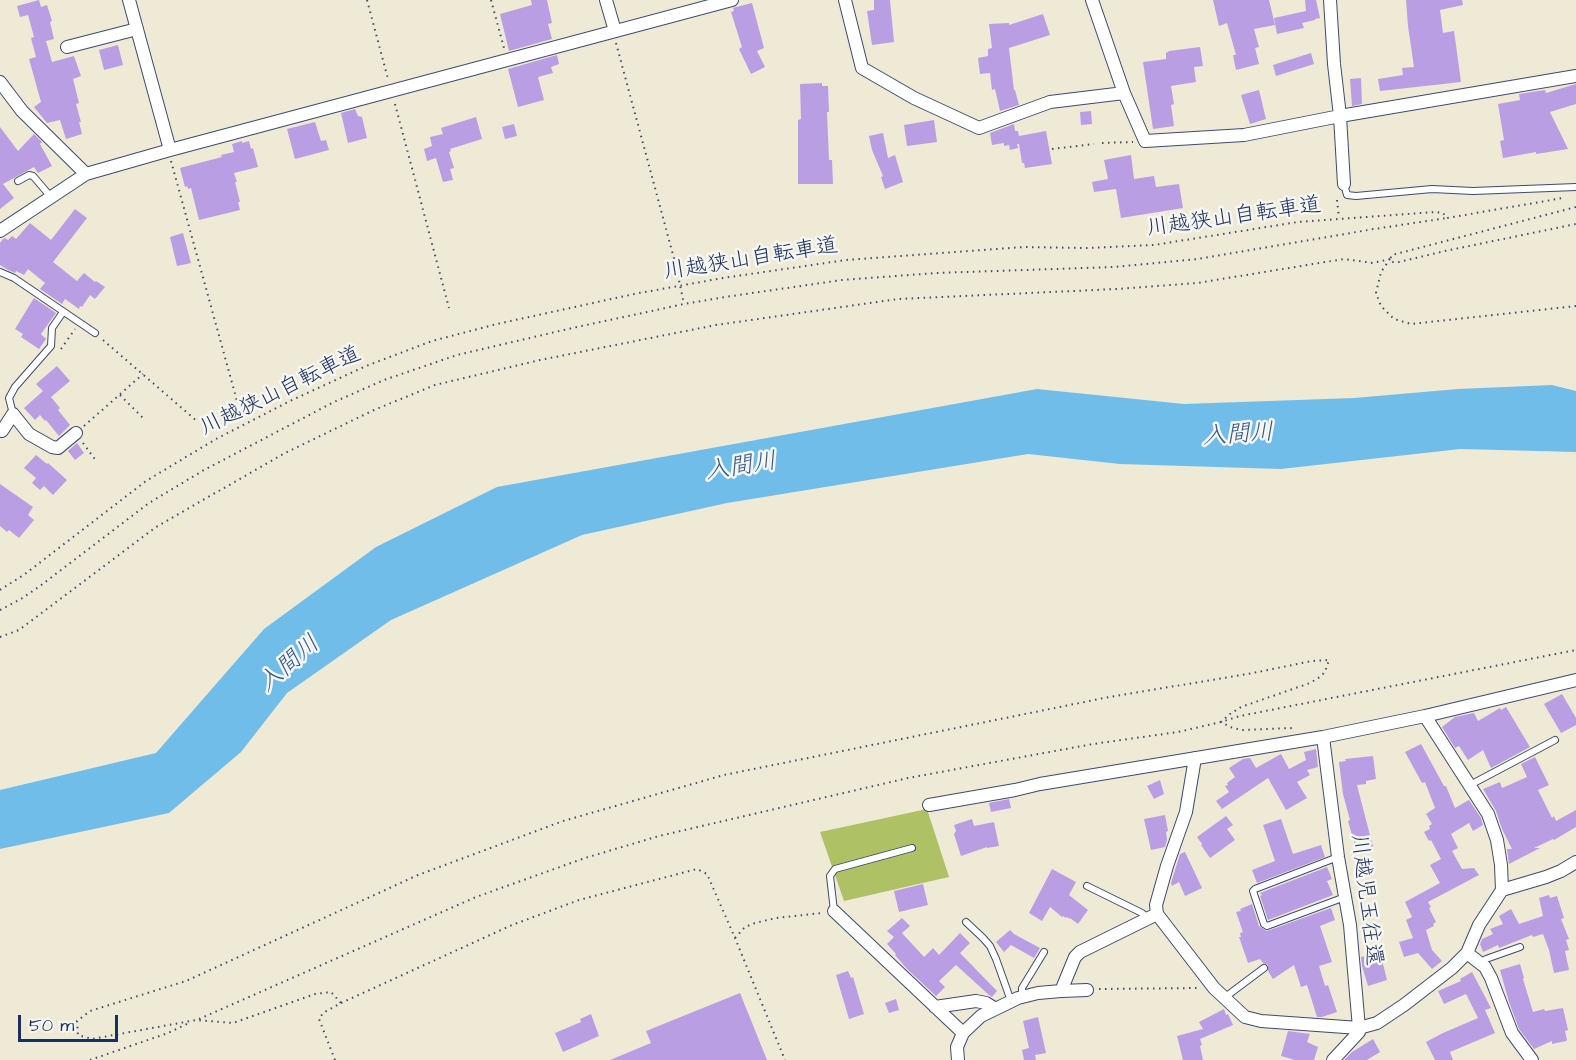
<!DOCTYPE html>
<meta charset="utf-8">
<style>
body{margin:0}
#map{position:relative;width:1576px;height:1060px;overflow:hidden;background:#eeead5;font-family:"Architects Daughter",sans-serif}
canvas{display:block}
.scale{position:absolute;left:18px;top:1015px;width:100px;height:27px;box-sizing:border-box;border:3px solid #1b2f5e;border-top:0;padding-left:8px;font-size:18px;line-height:21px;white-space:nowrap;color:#1b2f5e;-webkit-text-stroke:4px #f6f6f2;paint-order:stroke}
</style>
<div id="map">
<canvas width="1576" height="1060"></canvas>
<div class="scale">50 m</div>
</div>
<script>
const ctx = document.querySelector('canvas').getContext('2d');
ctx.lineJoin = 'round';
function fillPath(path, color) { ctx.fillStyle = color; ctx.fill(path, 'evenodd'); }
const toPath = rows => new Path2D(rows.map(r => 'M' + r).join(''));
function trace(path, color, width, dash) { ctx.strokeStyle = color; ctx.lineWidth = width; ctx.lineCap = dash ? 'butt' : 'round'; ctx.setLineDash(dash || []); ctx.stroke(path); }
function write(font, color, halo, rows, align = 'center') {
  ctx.font = font + ' "Architects Daughter","Klee One",sans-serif'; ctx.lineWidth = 5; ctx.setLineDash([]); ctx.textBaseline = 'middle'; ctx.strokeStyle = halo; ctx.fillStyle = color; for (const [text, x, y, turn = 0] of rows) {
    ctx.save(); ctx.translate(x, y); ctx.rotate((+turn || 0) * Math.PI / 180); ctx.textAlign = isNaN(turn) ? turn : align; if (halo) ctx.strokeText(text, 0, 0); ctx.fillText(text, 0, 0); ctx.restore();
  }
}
fillPath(toPath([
 [927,809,949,877,844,901,820,832]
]), '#afc165');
fillPath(toPath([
 [1552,385,1576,391,1576,452,1460,449,1281,469,1120,464,1028,454,727,503,582,535,391,620,287,693,241,752,169,813,0,849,0,790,156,753,264,629,376,547,497,487,1037,389,1184,404,1354,398,1458,389]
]), '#70bdea');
fillPath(toPath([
 [39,0,41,7,47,5,52,21,50,22,54,39,46,41,52,62,74,56,81,76,73,79,79,103,76,104,81,122,79,122,82,134,66,139,60,120,47,123,34,107,41,102,29,59,36,57,31,38,34,37,28,15,20,17,17,6],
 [531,0,547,0,552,23,548,24,552,39,509,51,500,14,532,5],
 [874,0,890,0,894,42,872,45,867,11,874,10],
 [1213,0,1269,0,1275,25,1254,29,1259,47,1255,48,1259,64,1236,70,1233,55,1236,55,1227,23,1219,26],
 [1305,0,1316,0,1320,18,1315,19,1315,20,1302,23,1304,28,1277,34,1274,18,1306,11],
 [1406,0,1462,0,1463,5,1440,10,1443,33,1454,31,1461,82,1380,91,1378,79,1403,75,1402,68,1414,67,1408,26],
 [752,3,764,48,757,51,765,67,751,74,739,49,742,47,731,12,734,11,733,8,736,7],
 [1043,14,1050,35,1009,48,1014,90,1015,90,1019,105,1000,111,995,89,992,90,990,73,980,74,978,58,988,56,988,49,992,48,989,24,1009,23,1009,25],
 [118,45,123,65,104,70,99,50],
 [1200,47,1203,66,1194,67,1196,82,1171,86,1174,104,1171,105,1174,126,1153,129,1143,62,1166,59,1166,53,1169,51],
 [1311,53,1314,64,1276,76,1273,65],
 [557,55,559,64,551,67,553,73,538,77,544,100,518,107,508,69],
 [1361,78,1362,104,1352,106,1350,79],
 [822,83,822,86,828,86,829,112,827,112,829,160,832,160,833,184,798,184,798,120,801,119,800,84],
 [1576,84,1576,104,1550,112,1568,149,1536,154,1536,152,1503,158,1500,141,1504,140,1498,104,1520,100,1519,94,1545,90,1546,93],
 [1259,90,1266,119,1250,124,1241,95],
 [355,109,358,116,362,117,367,138,348,143,341,113],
 [1091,111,1092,124,1081,125,1080,112],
 [476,117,482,139,450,149,451,151,449,152,454,168,450,169,453,180,443,182,436,158,427,161,424,149,432,146,430,137,443,134,441,128],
 [934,120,937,142,907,146,904,125],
 [315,122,321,141,326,140,329,150,295,159,287,129],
 [514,124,517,136,505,139,502,127],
 [1014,124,1015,131,1018,131,1019,136,1046,131,1052,164,1025,168,1024,163,1022,163,1019,144,1017,144,1018,148,1010,150,1009,145,1004,146,1004,143,992,145,990,133],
 [0,127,18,151,34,134,42,142,40,144,52,166,38,173,34,167,3,184,14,198,0,209],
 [883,133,888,158,895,155,903,182,885,189,881,177,883,176,872,150,869,136],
 [242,141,242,143,249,141,251,149,253,148,258,167,234,173,237,182,235,182,240,202,238,202,240,210,199,220,191,188,188,189,187,186,185,187,180,168,222,157,221,155,234,152,232,144],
 [1131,155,1134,179,1154,176,1156,187,1179,184,1183,208,1121,218,1116,189,1094,192,1092,182,1108,179,1104,160],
 [75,209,87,218,53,262,77,281,84,273,95,282,96,281,105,287,95,299,90,295,82,307,80,306,79,309,65,299,62,304,40,289,45,283,28,269,24,275,16,271,15,273,8,270,0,265,0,243,3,239,5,238,8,240,12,236,16,239,30,223,51,240],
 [183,233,191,263,177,266,170,237],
 [34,298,56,313,41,334,46,339,39,349,21,337,23,334,15,329],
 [57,366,70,381,51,397,60,408,58,410,70,425,59,436,46,420,45,421,40,415,35,420,24,408,43,391,36,384],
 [77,443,84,453,75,460,68,451],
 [36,455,47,464,48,463,67,480,53,495,44,486,40,490,32,483,36,478,24,468],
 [0,484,33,507,28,515,34,520,19,538,9,530,7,532,0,526],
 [1562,694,1576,718,1576,725,1561,733,1544,704],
 [1506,707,1530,747,1491,768,1483,750,1468,760,1459,746,1455,748,1442,727,1455,717,1474,713,1478,721,1500,708,1501,710],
 [1421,744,1444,786,1446,786,1455,808,1469,800,1481,818,1483,825,1473,831,1469,823,1451,834,1458,848,1452,851,1462,869,1474,868,1479,875,1428,902,1431,907,1429,908,1436,922,1433,924,1434,926,1426,930,1432,950,1442,961,1432,969,1418,953,1404,957,1399,942,1413,938,1406,920,1412,917,1405,902,1440,883,1430,865,1441,859,1431,840,1429,841,1424,832,1430,829,1429,826,1432,824,1426,814,1435,808,1425,782,1422,783,1405,752],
 [1316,749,1318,767,1307,770,1310,775,1297,782,1307,798,1286,810,1268,778,1222,809,1216,801,1229,792,1225,786,1228,785,1227,783,1235,777,1229,768,1243,759,1250,758,1256,768,1281,754,1289,769,1306,760,1304,752],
 [1373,756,1376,779,1366,781,1366,784,1357,785,1373,847,1357,852,1348,821,1350,820,1343,794,1339,762,1346,761,1345,759],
 [1535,757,1549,785,1538,790,1552,818,1554,816,1556,821,1576,810,1576,827,1554,840,1553,839,1534,848,1540,848,1509,864,1507,849,1512,849,1502,829,1496,811,1483,789,1500,782,1502,788,1527,777,1521,764],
 [1160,780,1164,794,1154,799,1147,786],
 [1009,799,1011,808,991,812,989,803],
 [1165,815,1168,831,1166,832,1167,840,1165,847,1151,850,1144,819],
 [1226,816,1233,825,1227,829,1235,840,1210,858,1201,845,1202,844,1197,837],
 [972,819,974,826,994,822,999,846,987,848,987,847,961,856,954,834,956,831,954,825],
 [1281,819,1293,854,1321,845,1325,857,1257,883,1252,870,1275,861,1263,825],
 [1185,852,1202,888,1185,896,1179,882,1172,886,1171,883,1180,854],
 [1327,867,1332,879,1327,881,1333,895,1268,920,1260,896,1262,895,1260,893],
 [1052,869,1076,882,1069,895,1088,910,1078,924,1070,918,1070,919,1067,917,1066,918,1063,916,1062,917,1050,907,1042,921,1029,913],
 [923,884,928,905,899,912,894,891],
 [1549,895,1550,898,1557,896,1564,918,1561,919,1569,939,1566,940,1569,950,1565,951,1569,970,1554,973,1549,950,1543,934,1533,937,1532,935,1499,948,1498,945,1483,952,1480,944,1482,939,1493,934,1490,929,1503,924,1499,916,1511,909,1519,924,1543,916,1539,898],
 [1252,904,1259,926,1267,931,1331,908,1335,920,1320,926,1332,962,1319,966,1325,986,1328,985,1337,1012,1322,1017,1317,1017,1307,985,1301,987,1294,965,1273,979,1268,971,1268,965,1263,963,1260,959,1248,963,1239,937,1241,937,1240,933,1243,932,1236,912,1241,911,1240,909],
 [902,918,910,926,902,933,924,957,933,948,939,955,960,933,970,943,960,953,997,991,992,997,989,995,956,965,939,981,945,987,936,996,908,970,895,955,896,954,887,944,894,937,887,931],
 [1010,930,1014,934,1040,948,1034,958,1011,945,1004,952,996,942],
 [1380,952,1387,980,1368,986,1362,966,1361,957],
 [1520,964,1524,978,1523,979,1533,1012,1544,1009,1545,1011,1563,1008,1568,1030,1565,1031,1567,1040,1566,1041,1552,1044,1552,1041,1534,1049,1519,1029,1509,1002,1500,970],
 [848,971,851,978,853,977,864,1014,849,1019,836,975],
 [1472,972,1491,1008,1485,1010,1495,1033,1450,1052,1453,1060,1435,1060,1426,1042,1443,1033,1478,1018,1466,994,1444,1004,1438,991,1461,981,1460,979],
 [740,993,767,1060,610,1060,651,1043,646,1031],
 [896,999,899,1010,889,1013,885,1003],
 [1224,1009,1226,1015,1228,1014,1233,1025,1200,1039,1202,1045,1200,1046,1203,1060,1183,1060,1177,1036,1203,1029,1199,1022],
 [591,1014,599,1036,563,1052,555,1033,581,1022,580,1019],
 [1038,1017,1046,1053,1035,1055,1036,1060,1024,1060,1022,1050,1029,1048,1023,1021],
 [1288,1031,1310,1034,1307,1042,1318,1047,1314,1060,1295,1060,1281,1056],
 [1373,1039,1380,1052,1367,1060,1344,1060,1352,1052]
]), '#ba9ee3');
const lane = toPath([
 [18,181,29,175,33,176,51,197],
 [1344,184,1347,195,1356,196,1432,189,1473,191,1576,187],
 [0,272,14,278,95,333],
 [13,414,9,398,15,387,51,346,52,328,63,312],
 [1470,785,1555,740],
 [1338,857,1255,889,1253,891,1264,924,1267,926,1345,897],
 [1087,886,1142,913,1148,918],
 [834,911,830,876,835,869,912,848],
 [966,922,983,938,990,946,996,959,1011,1001],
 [1480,963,1486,959,1520,947],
 [1022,996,1022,988,1044,952],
 [1224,998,1264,968]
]);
const street = toPath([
 [129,0,170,150],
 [606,0,615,31],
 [845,0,862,68,914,98,979,128,1050,102,1124,93],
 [1092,0,1124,93,1145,141,1244,135,1340,116,1576,76],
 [1330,0,1334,64,1340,116,1344,184],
 [67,47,137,29],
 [0,82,22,111,86,174],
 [0,231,86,174,170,150,732,0],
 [0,430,2,431,13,414,29,434,52,447,58,448,76,433],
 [1425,716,1488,814,1497,840,1501,865,1502,890],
 [1323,737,1338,857,1350,925,1359,1028,1359,1032,1333,1060],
 [1195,758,1186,812,1167,866,1156,905,1157,914,1214,988,1245,1017,1261,1021,1359,1028,1377,1023,1404,1005,1452,968,1467,953],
 [929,805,1015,790,1040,784,1323,737,1425,716,1576,680],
 [834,911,963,1033],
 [1061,991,1087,990],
 [935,1007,976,1001,986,1003,994,1008],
 [958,1060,957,1047,963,1033,981,1016,1018,998,1038,993,1061,991,1075,957,1080,952,1157,914],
 [1532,1060,1512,1033,1491,978,1485,967,1467,953,1479,925,1502,890,1546,877,1561,871,1576,862]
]);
trace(lane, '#3b4b70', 8);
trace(street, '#3b4b70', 14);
trace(toPath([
 [367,0,388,79],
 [491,0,504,48],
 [616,43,676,266,684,304],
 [395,104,449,308],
 [1102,143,1133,142],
 [1052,149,1094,144],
 [171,161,237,401],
 [1337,200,1339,218],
 [1576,207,1392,255,1390,259,1393,262,1399,262,1445,251,1576,224],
 [1390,259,1381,272,1376,293,1381,306,1394,319,1411,324,1576,306],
 [103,340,198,422],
 [61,349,75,329],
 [120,395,145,420],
 [84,426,143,374],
 [83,443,97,462],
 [0,590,25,574,146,481,216,439,290,401,366,366,432,341,497,324,634,294,723,278,846,260,1024,247,1086,248,1154,245,1298,222,1435,212,1443,213,1447,218,1563,198],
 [0,610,21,599,40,586,149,503,204,470,334,402,384,380,457,355,568,329,684,304,725,297,842,280,936,273,1114,267,1198,259,1374,229,1447,218],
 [0,637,19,630,156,527,285,453,374,410,435,385,540,360,716,325,898,299,1117,289,1197,283,1344,259,1373,263,1390,259],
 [735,938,745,927,755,923,776,918,822,913],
 [1099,989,1198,988],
 [341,1003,512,925,579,900,697,869,707,874,735,938,785,1060],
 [199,1019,476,897,585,858,659,836,908,778,1093,744,1178,732,1221,722,1240,716,1576,650],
 [90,1060,168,1033,191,1022],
 [335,1060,319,1019,323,1013,341,1003,331,992,315,994,233,1023,196,1020,92,1039,78,1035,77,1021,90,1011,186,981,418,875,563,821,724,775,1109,697,1248,674,1312,661,1329,660,1325,672,1320,677,1310,683,1241,707,1230,714,1221,722,1230,727,1241,730,1294,728]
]), '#3b4b70', 2, [1.5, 4.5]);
trace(lane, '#fff', 6);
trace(street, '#fff', 12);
write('22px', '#1b2f5e', '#f6f6f2', [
 ["川越狭山自転車道",1234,218,-8],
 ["川越狭山自転車道",751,260,-9],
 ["川越狭山自転車道",281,392,-26],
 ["川越児玉往還",1365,900,83]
]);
write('italic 24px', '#355a88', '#f6f6f2', [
 ["入間川",1238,436,-4],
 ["入間川",741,468,-9],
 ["入間川",290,665,-41]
]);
</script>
